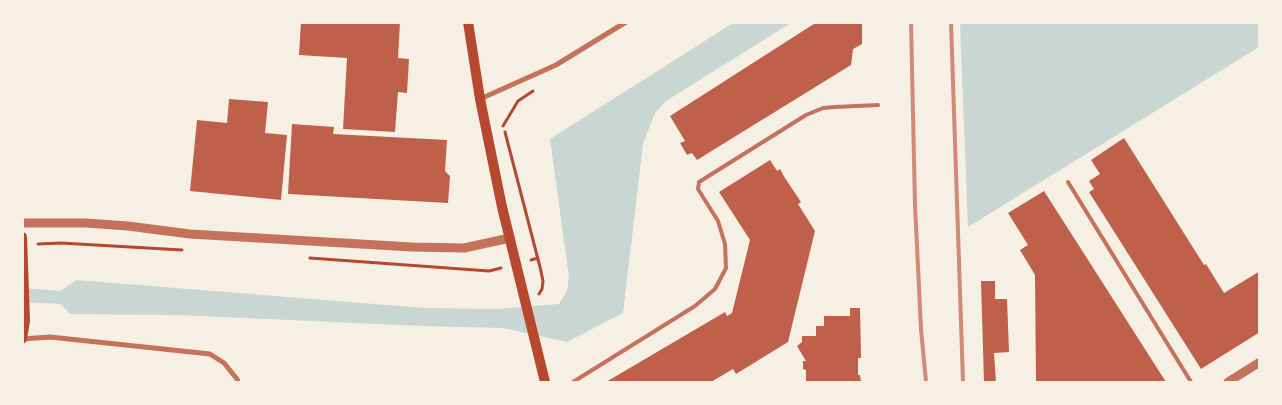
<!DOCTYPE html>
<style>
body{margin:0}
#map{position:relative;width:1282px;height:405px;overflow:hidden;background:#f6efe4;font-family:"Space Grotesk",sans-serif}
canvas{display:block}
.frame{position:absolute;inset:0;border:24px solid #f6efe4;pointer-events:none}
</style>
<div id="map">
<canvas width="1282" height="405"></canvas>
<div class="frame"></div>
</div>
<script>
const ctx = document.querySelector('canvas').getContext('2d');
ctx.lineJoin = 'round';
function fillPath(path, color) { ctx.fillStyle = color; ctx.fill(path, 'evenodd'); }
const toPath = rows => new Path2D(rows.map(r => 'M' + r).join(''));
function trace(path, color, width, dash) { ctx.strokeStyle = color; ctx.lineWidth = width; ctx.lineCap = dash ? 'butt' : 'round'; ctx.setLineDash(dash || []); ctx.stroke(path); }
fillPath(toPath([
 [733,23,791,23,666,101,655,113,643,144,623,313,567,342,503,328,422,326,178,315,70,314,61,304,23,302,23,288,60,291,77,280,424,308,498,309,559,304,567,291,569,277,550,139],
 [960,23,1259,23,1259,47,968,227]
]), '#c9d6d2');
fillPath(toPath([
 [301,22,400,22,398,58,409,59,407,93,398,92,395,132,343,129,347,58,299,55],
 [817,22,862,22,862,44,853,49,851,65,697,160,692,153,687,155,680,143,685,141,670,116],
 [229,99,268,102,265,133,287,135,281,200,190,191,197,120,227,123],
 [292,124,334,127,333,134,447,140,445,171,450,176,448,203,288,194],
 [1124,138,1204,265,1206,264,1224,293,1260,271,1260,332,1201,369,1089,192,1094,189,1089,181,1100,174,1091,160],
 [770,160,777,171,780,169,785,178,801,202,798,204,815,231,788,342,736,374,733,369,711,382,606,382,725,312,727,316,732,313,750,240,719,192],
 [1044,191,1166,382,1036,382,1035,275,1020,250,1028,245,1008,213],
 [981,281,995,281,995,299,1007,299,1009,352,994,353,996,382,984,382],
 [850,308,860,308,861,358,858,358,858,375,860,375,861,382,806,382,806,370,803,369,803,361,806,361,797,346,802,342,802,336,816,336,816,326,824,326,824,316,850,316]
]), '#bf614a');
trace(toPath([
 [503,126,518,101,533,91],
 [505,132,540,267,543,281,542,289,539,294],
 [38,244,61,243,182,250],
 [310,258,489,271,501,268],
 [531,260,538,258]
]), '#b5482f', 3);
trace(toPath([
 [1068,182,1191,382],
 [573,382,695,306,715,289,726,268,725,244,718,221,698,189,699,182,806,115,823,108,835,107,878,105]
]), '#c5725c', 4);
trace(toPath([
 [480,99,556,65,626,22],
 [22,339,50,337,210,354,224,363,237,379,238,382]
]), '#c5725c', 5);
trace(toPath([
 [22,223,86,223,128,226,190,234,412,247,464,248,510,238],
 [1228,382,1260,362]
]), '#c5725c', 9);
trace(toPath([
 [468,22,480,99,502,207,545,382],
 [22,237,25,321,22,339]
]), '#b5482f', 10);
trace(toPath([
 [911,22,915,205,921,329,926,382],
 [951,22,963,382]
]), '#cf8b77', 4);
</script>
